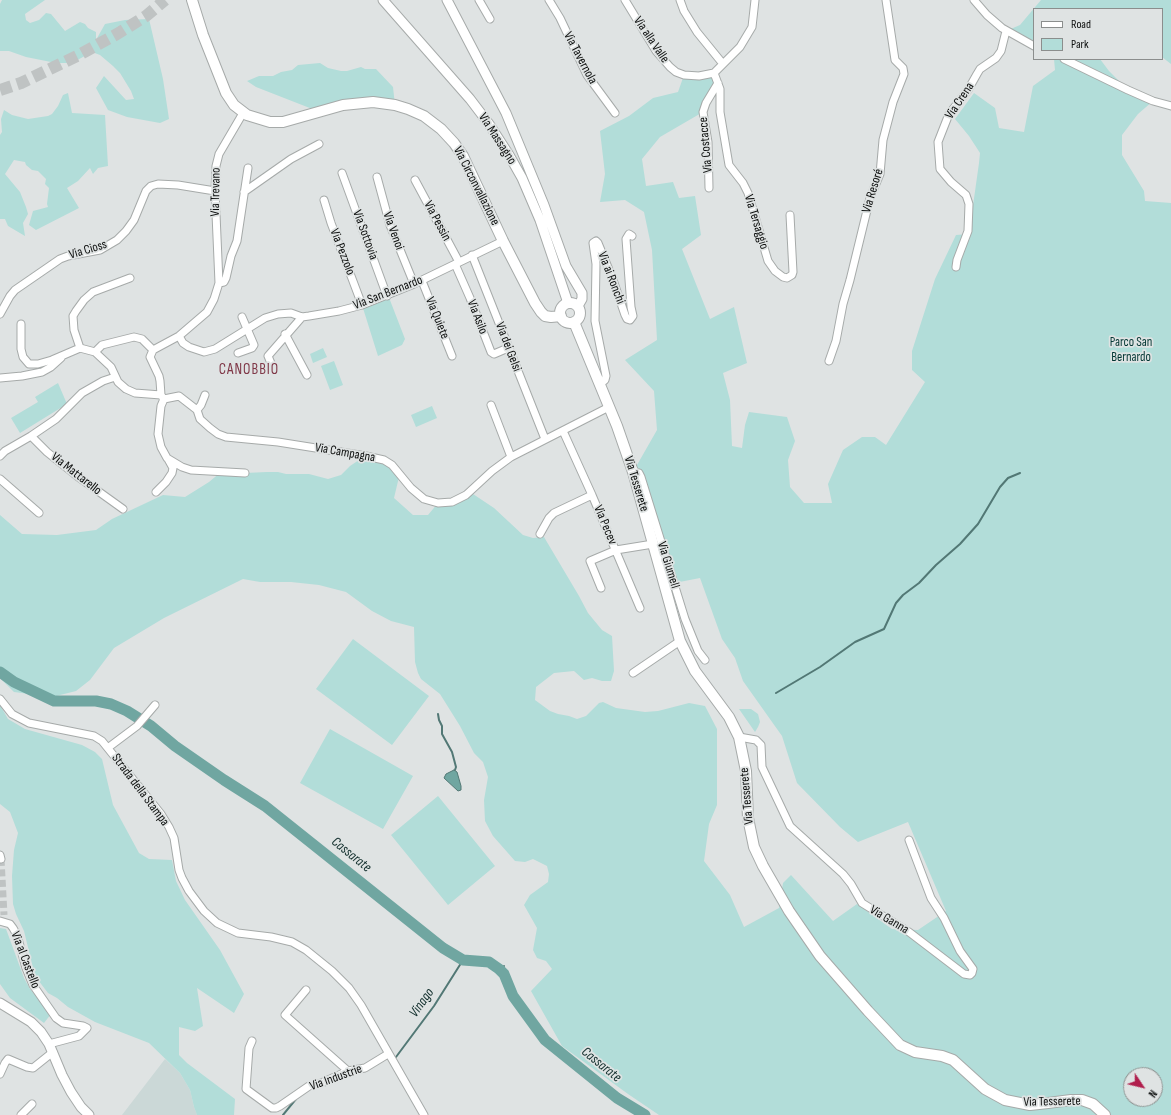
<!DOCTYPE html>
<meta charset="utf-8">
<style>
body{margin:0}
#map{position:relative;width:1171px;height:1115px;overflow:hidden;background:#dfe3e3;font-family:"Sofia Sans Condensed",sans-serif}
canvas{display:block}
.legend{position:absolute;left:1033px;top:8px;width:130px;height:52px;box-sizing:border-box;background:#dfe3e3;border:1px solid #8b8e8d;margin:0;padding:5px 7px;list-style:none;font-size:12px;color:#0c0e0d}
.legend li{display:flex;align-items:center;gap:8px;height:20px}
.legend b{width:20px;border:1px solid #8b8e8d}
.north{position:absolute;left:1123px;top:1067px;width:40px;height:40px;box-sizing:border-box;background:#dfe3e3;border:1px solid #8b8e8d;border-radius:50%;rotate:125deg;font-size:11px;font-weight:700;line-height:16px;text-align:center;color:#0c0e0d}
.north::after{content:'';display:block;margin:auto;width:14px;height:18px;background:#b01f4d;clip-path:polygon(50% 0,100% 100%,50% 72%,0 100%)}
</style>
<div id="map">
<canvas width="1171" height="1115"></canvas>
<ul class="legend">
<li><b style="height:5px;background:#fff"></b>Road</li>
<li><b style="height:11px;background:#b2ddd9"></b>Park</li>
</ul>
<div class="north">N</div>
</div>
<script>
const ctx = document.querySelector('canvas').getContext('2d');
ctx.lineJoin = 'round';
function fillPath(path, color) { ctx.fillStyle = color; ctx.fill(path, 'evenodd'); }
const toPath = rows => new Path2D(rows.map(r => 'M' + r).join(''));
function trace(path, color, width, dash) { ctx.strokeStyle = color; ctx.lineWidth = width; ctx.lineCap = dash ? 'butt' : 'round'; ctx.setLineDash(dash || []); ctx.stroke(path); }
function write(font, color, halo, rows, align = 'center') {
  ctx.font = font + ' "Sofia Sans Condensed",sans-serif'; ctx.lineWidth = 3.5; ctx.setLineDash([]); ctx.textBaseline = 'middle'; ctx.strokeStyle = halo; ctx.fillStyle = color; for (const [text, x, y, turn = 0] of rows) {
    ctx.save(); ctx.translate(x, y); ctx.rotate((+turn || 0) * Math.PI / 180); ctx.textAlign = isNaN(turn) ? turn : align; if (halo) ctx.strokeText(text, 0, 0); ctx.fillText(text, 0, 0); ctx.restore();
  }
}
fillPath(toPath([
 [165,1059,180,1073,190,1090,194,1107,197,1115,122,1115]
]), '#cbd8d7');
fillPath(toPath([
 [2,0,45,0,25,14,26,20,30,23,39,20,46,13,51,14,65,31,80,22,85,24,88,28,96,32,96,40,105,24,125,20,149,19,163,79,169,119,160,123,127,117,108,110,96,88,104,76,126,100,134,99,131,91,120,73,113,66,100,55,92,52,72,63,56,63,26,57,9,51,0,51,0,4],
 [1041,0,1171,0,1171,64,1162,57,1162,9,1034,9,1034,46,1006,31,1020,25],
 [1054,59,1100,59,1109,71,1128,90,1153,101,1138,114,1122,135,1122,155,1144,191,1145,201,1171,203,1171,1115,659,1115,628,1094,562,1046,531,991,552,969,546,961,537,958,533,950,537,928,524,905,530,895,548,882,549,874,547,866,533,859,525,862,515,861,493,836,485,821,484,800,488,777,483,762,474,753,460,726,440,694,421,679,418,673,415,662,414,627,391,621,372,611,346,592,319,585,291,582,260,582,243,579,164,618,114,648,90,680,76,691,52,697,14,692,0,678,0,515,22,534,57,535,96,530,112,519,163,495,185,497,209,482,221,472,245,473,267,472,278,472,286,474,309,474,328,479,341,475,350,466,362,458,386,465,399,477,394,498,413,515,428,515,438,503,473,494,494,508,523,535,533,538,544,537,579,596,588,613,602,630,612,636,614,671,611,681,602,681,592,678,584,680,574,671,554,673,536,687,535,700,550,711,558,714,569,716,577,719,586,716,599,703,603,702,616,708,645,712,658,711,689,703,705,706,717,729,717,805,709,824,704,861,730,895,744,927,779,908,783,883,791,875,833,921,857,904,892,929,918,930,946,911,908,822,858,842,840,827,797,783,782,736,743,681,735,658,722,639,700,578,664,585,633,472,657,430,654,391,625,360,657,340,652,250,644,212,625,200,600,202,605,174,600,131,629,116,653,98,678,92,684,75,714,73,718,83,703,112,660,137,642,159,646,186,673,182,679,198,695,196,701,235,682,249,710,319,734,307,747,363,723,373,730,400,732,446,742,448,745,425,749,412,787,417,795,441,788,460,790,487,804,503,832,503,828,484,843,450,862,437,875,437,886,445,925,382,912,370,912,351,935,279,956,235,969,234,979,163,980,153,969,136,955,119,974,93,995,108,999,128,1024,132,1033,86,1055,70],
 [1131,1075,1155,1075,1155,1099,1131,1099],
 [320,63,328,68,341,71,347,71,361,67,365,69,376,69,393,87,395,105,320,112,256,87,247,81,259,76,273,76,281,72,292,70,298,65],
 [68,93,72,113,105,115,108,166,98,168,93,174,90,168,78,181,67,188,79,208,36,230,29,225,33,211,48,207,47,204,49,188,45,184,46,179,38,171,32,170,26,165,25,162,14,160,5,174,20,192,26,207,28,214,23,223,25,236,8,226,5,219,0,219,0,135,2,132,1,119,4,110,12,115,28,119,48,116,52,114,58,106,63,95],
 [388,295,405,339,402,345,378,356,362,305],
 [323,348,327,357,313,363,310,354],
 [334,361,343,385,330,390,321,366],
 [58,383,67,404,20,433,11,418,38,402,35,397],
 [432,406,437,418,416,427,411,415],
 [353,639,429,696,392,745,316,689],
 [0,705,8,719,25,729,82,745,95,752,102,759,113,805,139,853,149,859,172,860,176,881,185,900,220,950,244,994,234,1013,197,988,203,1026,195,1031,179,1027,179,1055,187,1063,235,1099,234,1115,197,1115,194,1107,190,1090,180,1073,149,1043,95,1022,68,1007,57,998,48,993,35,976,24,931,16,914,13,904,12,876,14,850,18,833,10,812,0,804],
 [739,709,751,709,758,714,760,722,758,727,755,732],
 [330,729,413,776,383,829,300,783],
 [438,796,495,866,448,905,391,835],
 [0,928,6,929,24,978,30,989,51,1014,44,1023,10,998,0,984]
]), '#b2ddd9');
const water = toPath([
 [454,770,457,772,461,786,461,790,458,791,444,778,446,774,454,770]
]);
fillPath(water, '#70a6a1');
trace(water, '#527875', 1);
trace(toPath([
 [776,693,820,667,855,642,884,629,896,603,903,595,919,583,936,565,960,544,978,524,1000,487,1008,478,1020,473],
 [438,714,439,720,442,726,442,734,452,752,456,767,455,770],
 [499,969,504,966],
 [396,1057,434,1006,463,960],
 [323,1086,328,1084,337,1079],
 [283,1115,296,1099]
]), '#527875', 2);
trace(toPath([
 [0,672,14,682,54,701,96,701,111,704,127,711,151,726,175,746,224,780,265,806,443,948,463,960,489,962,499,969,504,974,513,996,545,1040,617,1098,645,1115]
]), '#70a6a1', 11);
trace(toPath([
 [1,859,4,915]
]), '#bfc3c3', 7, [7, 3.5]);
trace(toPath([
 [0,90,21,83,79,55,117,34,146,16,165,0]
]), '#bfc3c3', 12, [12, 6]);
const minor = toPath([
 [479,0,490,19],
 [549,0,560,18,587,75,615,113],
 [625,0,656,51,670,67,676,72,684,75,699,76,714,73,740,47,752,27,755,0],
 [680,0,684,11,697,32,723,64],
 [974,0,987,15,1002,28,1034,46],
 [1064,59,1128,90,1153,101,1171,106],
 [714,73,720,89,720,112,729,165,743,183,748,193,768,261,775,271,783,277,787,278,792,275,793,272,790,215],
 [342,173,387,296],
 [377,177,390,225,414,284],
 [415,180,459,262],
 [709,188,708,142,703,112,706,103,718,83],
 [244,192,291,159,319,144],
 [324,200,331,223,362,305],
 [472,255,545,439],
 [455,264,470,298,491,352,494,354,508,348],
 [956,267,957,260,968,231,969,204,966,195,951,182,940,169,938,142,949,114,968,90,977,74,980,69,996,58,1001,51,1006,31],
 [130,278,93,292,84,300,76,311,73,316,74,330,80,348,95,352,111,367,118,382,126,389,135,393,161,395],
 [422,281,452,356],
 [219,283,224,282,226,278,231,256,237,241,248,168],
 [0,314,10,296,15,290,60,259,68,256,100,250,117,240,126,231,134,220,146,191,151,186,158,184,178,185,215,191],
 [21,324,21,349,23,357,29,364,38,364,52,360,80,348],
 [285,334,307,375],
 [179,336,183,343,189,347,204,352,215,349,265,318,278,314,291,313,302,317,309,316,339,311,362,305,414,284,503,241],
 [153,350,179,336,207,312,214,299,219,283,215,191,216,166,219,154,243,113],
 [153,350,150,357,159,376,160,381,161,395,163,398],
 [95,352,102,345,134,337,142,339,153,350],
 [238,353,252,348,254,345,242,317],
 [829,361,836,341,843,304,850,280,870,198,880,174,883,140,893,102,904,74,903,68,895,60,886,0],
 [273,368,268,356,302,317],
 [0,378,22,376,42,372,51,367,61,358],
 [600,384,605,380,606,376,595,321,596,264,593,243,596,241,598,243,612,277,625,315,627,319,630,320,633,316,631,307,626,239,629,234,632,236],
 [164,399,179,396,197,410,200,419,210,428,218,434,226,437,278,442,366,456,384,460,392,465,411,488,424,499,438,503,452,502,466,495,492,471,511,457,609,407],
 [164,399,161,406,158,434,161,447,167,458,182,467,191,470,245,473],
 [491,405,511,457],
 [197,410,201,405,205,395],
 [563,431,592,495],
 [31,436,47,452,77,476,123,509],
 [0,456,5,451,31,436,56,419,82,393,103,381,115,377],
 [633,472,639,473,641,477,685,619,698,651,705,660],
 [0,479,39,513],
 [156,492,166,482,172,473,173,468,168,459],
 [540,534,549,518,554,513,592,495,640,608],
 [601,588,590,561,616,550,653,544],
 [633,673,680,641],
 [0,699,12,714,29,723,94,736,102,741,161,814,169,827,174,838,179,870,182,878,189,891,204,911,217,923,238,933,271,937,292,942,306,950,332,971,349,988,361,1005,424,1115],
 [739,737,756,740,761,745,762,767,790,826,843,874,851,884,862,903,909,932,964,974,970,975,972,973,973,969,960,951,944,918,931,898,909,840],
 [109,747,137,726,155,705],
 [0,855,1,859],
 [0,921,10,924,13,928,17,935,26,968,33,985,56,1018,63,1023,83,1026,87,1028,79,1036,49,1044],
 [306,990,285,1015,348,1071],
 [252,1041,249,1048,246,1089,272,1108,276,1108,280,1106,309,1086,321,1083,348,1071,365,1068,388,1054],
 [0,1074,5,1063,8,1059,27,1067,33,1068,53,1052],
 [21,1115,32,1104]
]);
const tertiary = toPath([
 [383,0,470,99,489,124,509,155,522,178,540,220,568,303],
 [447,0,506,113,544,205,566,266,582,293,582,299,578,306],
 [0,1003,31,1022,41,1032,49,1044,62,1075,71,1092,81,1107,89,1115]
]);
const secondary = toPath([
 [192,0,203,35,226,93,234,105,247,115,270,122,283,122,343,105,373,102,395,105,408,109,424,116,441,129,454,143,463,156,503,241,535,303,541,312,545,316,551,317,561,316],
 '560 313a10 10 0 1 1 20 0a10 10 0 1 1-20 0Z',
 [574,322,617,426,633,472,680,641,695,671,729,717,739,737,746,771,748,818,754,847,763,866,789,911,820,956,868,1011,900,1045,915,1052,942,1056,953,1060,985,1089,1005,1100,1030,1105,1048,1103,1071,1100,1082,1100,1093,1104,1105,1115]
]);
trace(minor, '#a6aaa9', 9);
trace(tertiary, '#a6aaa9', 11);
trace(secondary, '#a6aaa9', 12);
trace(minor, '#fff', 7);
trace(tertiary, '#fff', 9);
trace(secondary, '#fff', 10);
write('13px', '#0c0e0d', '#dfe3e3', [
 ["Via alla Valle",651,40,56],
 ["Via Tavernola",580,58,62],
 ["Via Crena",960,101,-56],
 ["Via Massagno",497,139,57],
 ["Via Costacce",706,145,-95],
 ["Via Circonvallazione",476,186,63],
 ["Via Resoré",873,191,-73],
 ["Via Trevano",216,192,-89],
 ["Via Pessin",437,221,62],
 ["Via Tersaggio",756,222,73],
 ["Via Venoi",393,231,70],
 ["Via Sottovia",365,235,70],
 ["Via Cioss",88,250,-17],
 ["Via Pezzolo",342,252,69],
 ["Via ai Ronchi",611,278,69],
 ["Via San Bernardo",388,293,-21],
 ["Via Asilo",477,317,69],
 ["Via Quiete",437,318,68],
 ["Via dei Gelsi",508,347,69],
 ["Via Campagna",345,453,10],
 ["Via Mattarello",76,474,38],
 ["Via Tesserete",636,484,73],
 ["Via Pecev",605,525,67],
 ["Via Giumell",668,565,73],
 ["Strada della Stampa",140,790,53],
 ["Via Tesserete",747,796,-95],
 ["Via Ganna",889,920,31],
 ["Via al Castello",25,960,69],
 ["Via Industrie",336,1078,-20],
 ["Via Tesserete",1052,1102,-1]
]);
write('13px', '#003532', '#dfe3e3', [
 ["Parco San",1131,343],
 ["Bernardo",1131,358]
]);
write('italic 14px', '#122f2d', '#dfe3e3', [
 ["Cassarate",351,855,39],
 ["Vinago",422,1003,-55],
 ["Cassarate",601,1065,39]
]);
ctx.letterSpacing = '1px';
write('15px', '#7f3747', '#dfe3e3', [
 ["CANOBBIO",249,370]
]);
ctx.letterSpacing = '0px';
</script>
